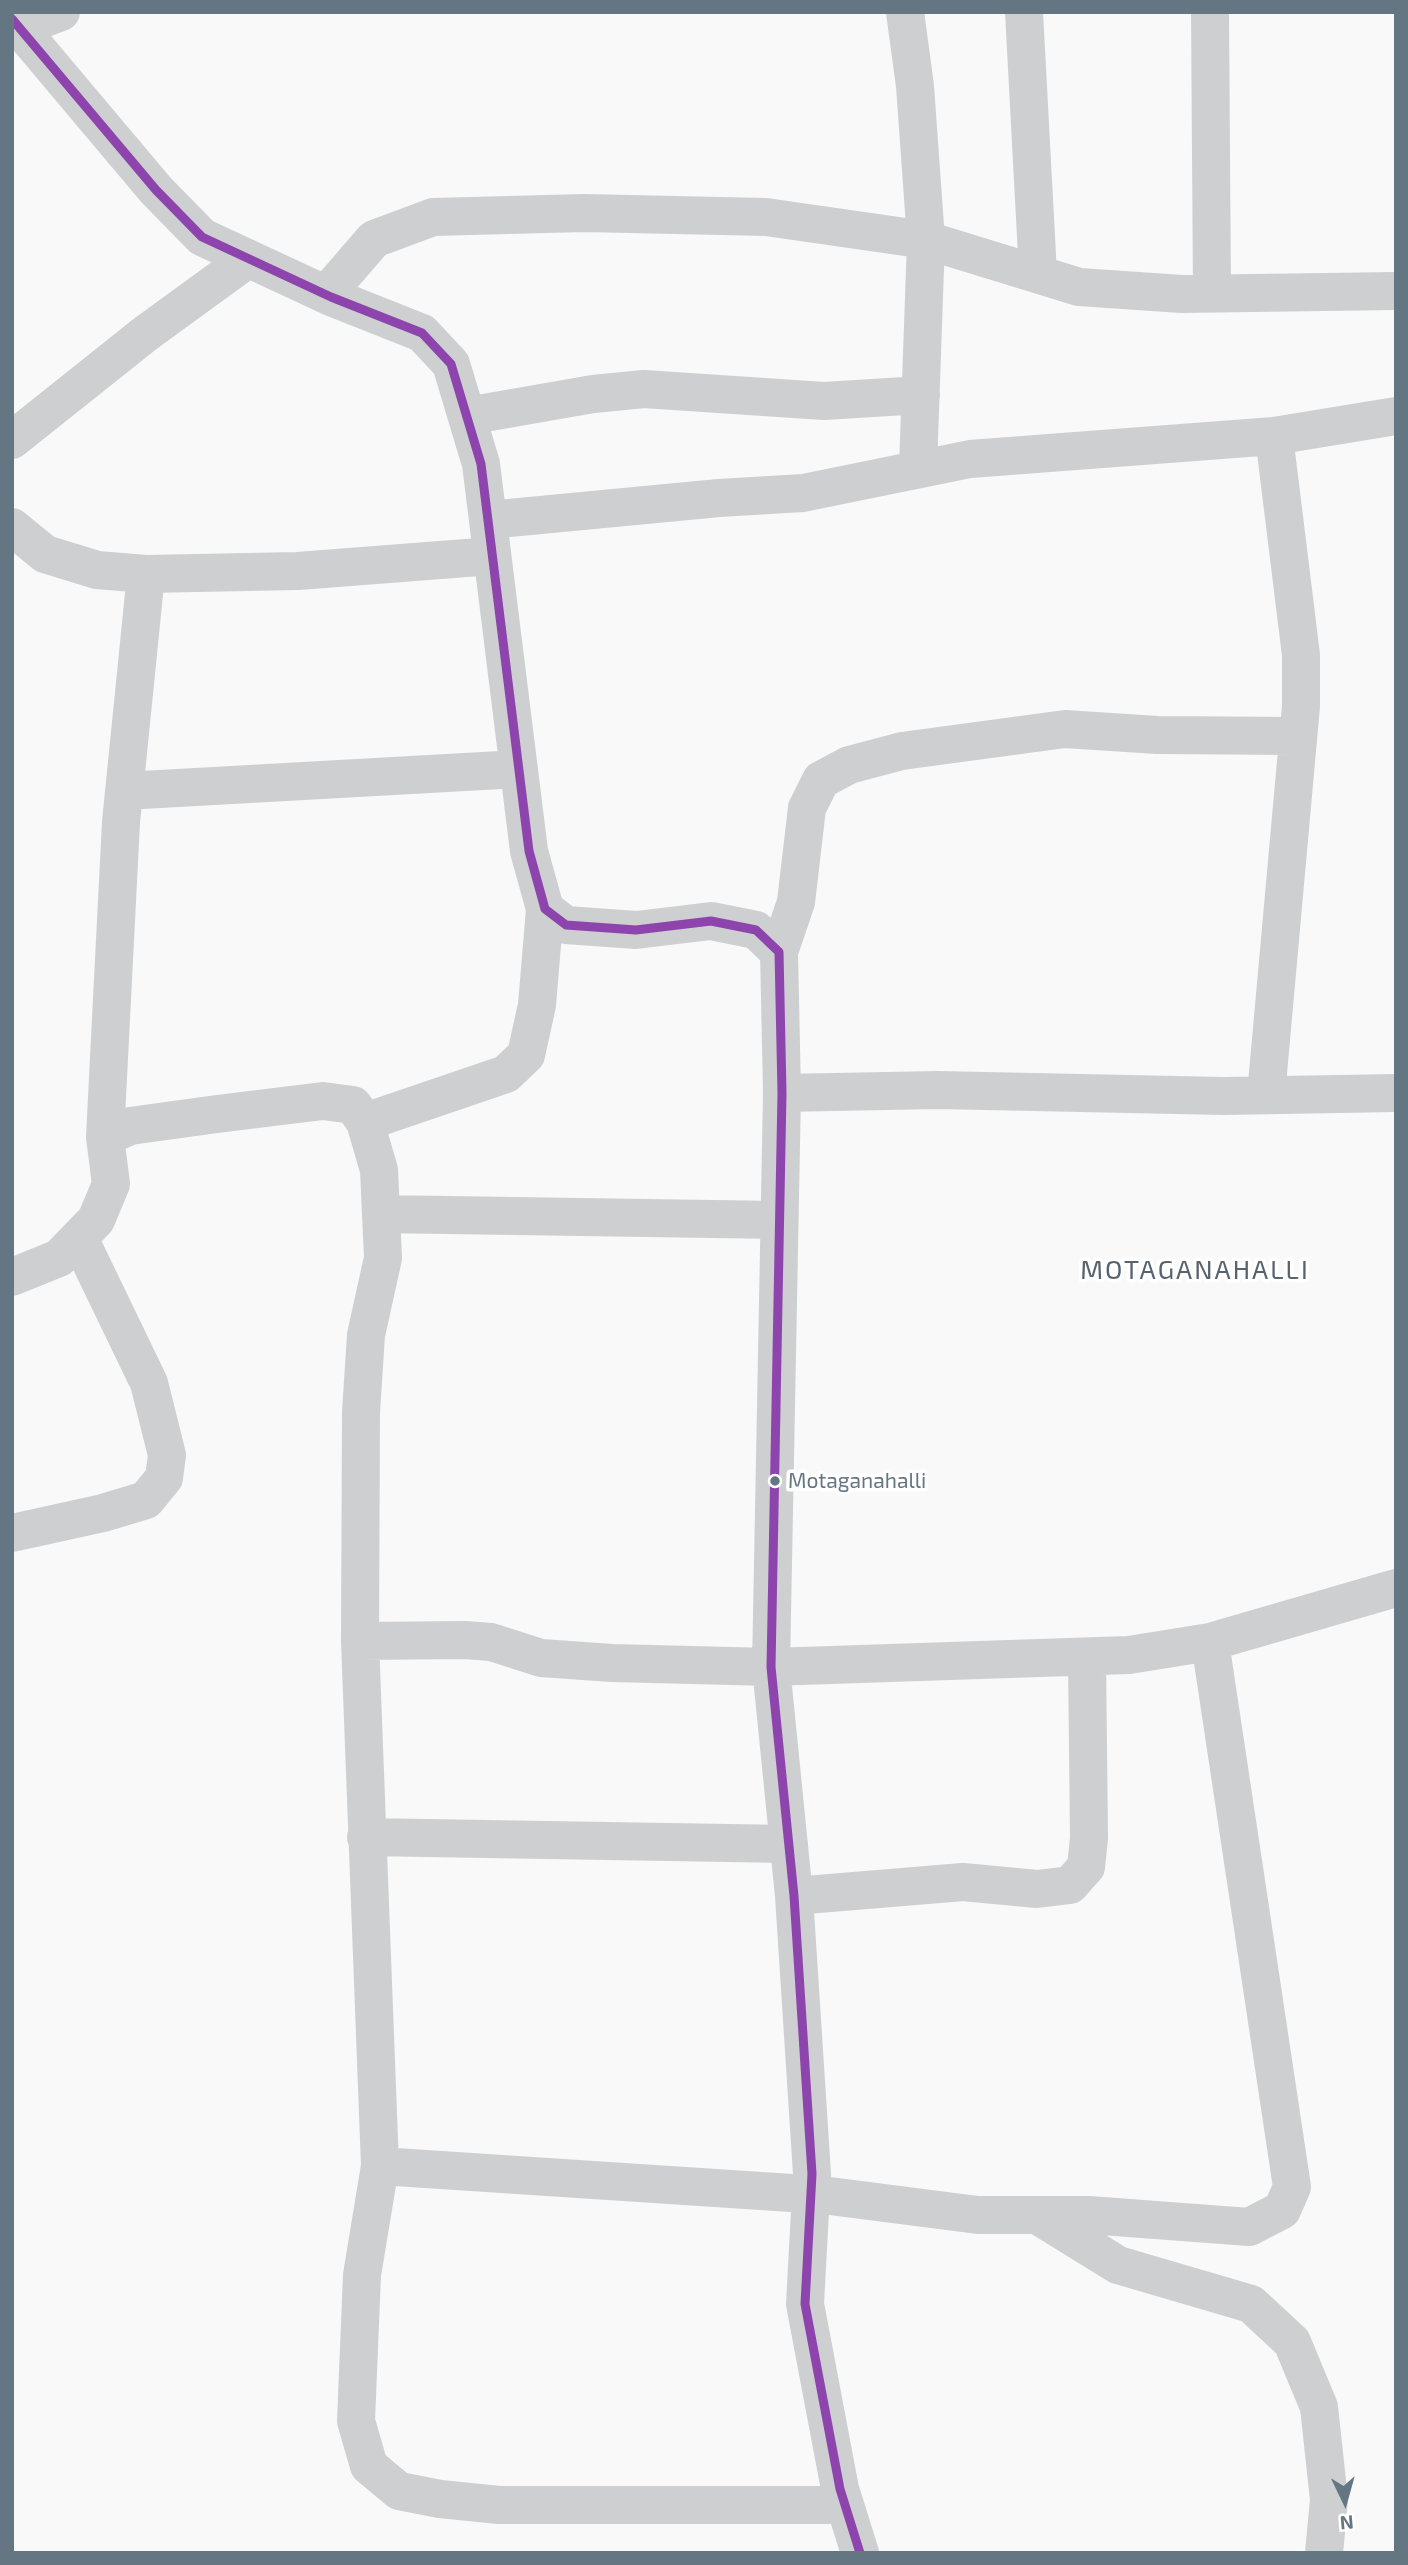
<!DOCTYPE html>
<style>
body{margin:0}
#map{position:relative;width:1408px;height:2565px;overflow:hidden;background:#f9f9f9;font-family:"Exo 2",sans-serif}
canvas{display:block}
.frame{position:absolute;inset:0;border:14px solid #657683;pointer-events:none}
.north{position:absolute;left:1310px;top:2467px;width:70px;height:70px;-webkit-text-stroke:5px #fff;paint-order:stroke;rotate:175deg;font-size:19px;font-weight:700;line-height:28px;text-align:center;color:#657683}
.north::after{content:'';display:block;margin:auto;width:24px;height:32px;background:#657683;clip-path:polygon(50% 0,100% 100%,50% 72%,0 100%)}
</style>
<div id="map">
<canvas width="1408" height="2565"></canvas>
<div class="frame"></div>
<div class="north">N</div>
</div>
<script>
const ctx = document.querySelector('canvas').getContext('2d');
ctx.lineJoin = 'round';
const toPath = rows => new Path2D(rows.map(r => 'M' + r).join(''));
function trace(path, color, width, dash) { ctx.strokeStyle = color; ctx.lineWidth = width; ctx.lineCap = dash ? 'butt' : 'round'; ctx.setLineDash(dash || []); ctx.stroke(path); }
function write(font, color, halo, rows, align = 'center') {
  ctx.font = font + ' "Exo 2",sans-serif'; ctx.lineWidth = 7; ctx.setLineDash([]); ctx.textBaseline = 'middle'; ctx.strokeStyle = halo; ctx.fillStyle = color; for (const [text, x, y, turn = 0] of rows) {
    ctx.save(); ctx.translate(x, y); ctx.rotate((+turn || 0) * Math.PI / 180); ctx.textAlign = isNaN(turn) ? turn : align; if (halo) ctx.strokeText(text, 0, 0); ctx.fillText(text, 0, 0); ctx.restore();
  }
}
trace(toPath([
 [905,12,915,86,926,240,918,468],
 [1024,12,1038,274],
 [1210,12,1212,293],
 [12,19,156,190,202,237,331,297,422,333,451,364,481,464,529,851,545,909,566,925,636,930,711,921,756,930,779,952,782,1093,771,1667,794,1896,812,2174,805,2304,840,2489,860,2553],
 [19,28,61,12],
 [331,297,336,283,374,239,433,217,584,213,766,217,926,240,1079,287,1182,294,1396,291],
 [467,416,593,394,644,389,824,401,921,395],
 [12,440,145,334,248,259],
 [488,520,719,498,803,493,970,459,1274,436,1396,416],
 [12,527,45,554,97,570,146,574,298,571,492,556],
 [124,791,519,769],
 [779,952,796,902,807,808,821,780,849,765,902,751,1065,729,1157,735,1298,736],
 [782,1093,938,1090,1224,1096,1396,1093],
 [1266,1095,1301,706,1301,655,1274,436],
 [365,1122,506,1074,526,1055,537,1005,545,909],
 [105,1137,121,822,146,574],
 [381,1214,779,1220],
 [12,1277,59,1258,96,1220,111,1184,105,1137,130,1126,217,1114,323,1101,353,1105,365,1122,379,1170,383,1258,366,1335,361,1412,360,1641,465,1640,491,1642,541,1658,612,1663,771,1667,1129,1655,1210,1642,1396,1588],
 [12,1533,103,1513,146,1500,164,1478,167,1455,149,1383,79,1238],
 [360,1641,380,2166,362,2275,356,2421,369,2466,399,2491,440,2499,499,2505,845,2505],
 [366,1837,789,1844],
 [794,1896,963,1882,1037,1889,1070,1885,1086,1867,1089,1838,1087,1657],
 [380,2166,822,2195,978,2215,1089,2215,1249,2227,1282,2210,1292,2187,1210,1642],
 [1037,2215,1118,2265,1251,2304,1292,2342,1319,2407,1329,2500,1324,2553]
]), '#cecfd0', 38);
trace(toPath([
 [12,19,156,190,202,237,331,297,422,333,451,364,481,464,529,851,545,909,566,925,636,930,711,921,756,930,779,952,782,1093,771,1667,794,1896,812,2174,805,2304,840,2489,860,2553]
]), '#8e44ad', 9);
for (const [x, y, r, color] of [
 [775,1481,6,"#657683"]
]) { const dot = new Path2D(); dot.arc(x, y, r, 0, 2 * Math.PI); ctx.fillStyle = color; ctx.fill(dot); trace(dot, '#fff', 2.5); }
write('21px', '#657683', '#fff', [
 ["Motaganahalli",788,1481]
], 'left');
ctx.letterSpacing = '2px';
write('26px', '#57646e', '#fff', [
 ["MOTAGANAHALLI",1195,1270]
]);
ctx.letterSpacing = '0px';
</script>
